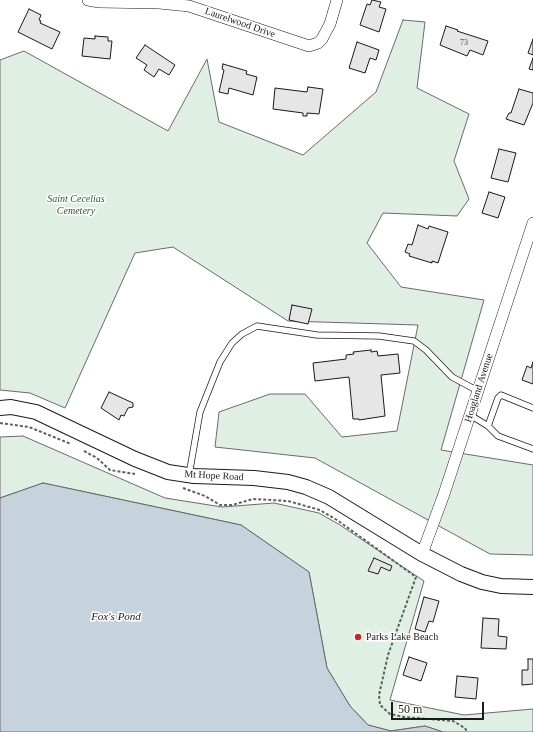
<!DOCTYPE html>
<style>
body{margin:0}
#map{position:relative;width:533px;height:732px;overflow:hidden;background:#fff;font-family:"Times New Roman",serif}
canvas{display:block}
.scale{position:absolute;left:391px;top:702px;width:93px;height:18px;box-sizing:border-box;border:2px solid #1a1a1a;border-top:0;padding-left:5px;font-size:12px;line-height:14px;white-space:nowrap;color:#1a1a1a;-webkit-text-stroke:3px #fff;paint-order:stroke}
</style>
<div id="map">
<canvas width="533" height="732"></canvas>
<div class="scale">50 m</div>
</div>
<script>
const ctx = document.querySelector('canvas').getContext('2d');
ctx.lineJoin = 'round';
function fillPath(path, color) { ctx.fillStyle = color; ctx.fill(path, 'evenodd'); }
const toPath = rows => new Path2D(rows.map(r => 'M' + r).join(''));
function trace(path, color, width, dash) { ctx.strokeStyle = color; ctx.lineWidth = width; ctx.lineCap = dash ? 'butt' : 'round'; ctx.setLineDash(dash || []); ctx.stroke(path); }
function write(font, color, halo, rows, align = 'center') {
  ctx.font = font + ' "Times New Roman",serif'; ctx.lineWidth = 3; ctx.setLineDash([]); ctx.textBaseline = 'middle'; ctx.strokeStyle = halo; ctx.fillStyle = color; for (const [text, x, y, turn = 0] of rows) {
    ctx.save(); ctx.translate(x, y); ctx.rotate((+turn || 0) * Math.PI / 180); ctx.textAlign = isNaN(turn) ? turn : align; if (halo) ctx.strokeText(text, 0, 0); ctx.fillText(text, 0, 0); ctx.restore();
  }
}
const green = toPath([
 [403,20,425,22,417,88,469,114,454,161,469,199,457,216,383,213,367,243,401,287,484,300,441,450,533,465,533,555,490,554,315,458,215,447,219,412,270,394,305,394,342,437,397,431,418,325,288,321,173,247,135,253,65,408,30,393,0,390,0,60,24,51,168,131,207,59,219,122,303,155,376,92,403,20],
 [23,436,165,498,222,507,274,503,319,513,340,525,424,581,390,700,464,715,533,709,533,732,443,732,425,726,391,731,368,725,350,706,327,668,309,572,241,525,43,483,0,498,0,437,23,436]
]);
fillPath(green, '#e0efe3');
trace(green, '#6a6a6a', 1);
const water = toPath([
 [43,483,241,525,309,572,327,668,350,706,368,725,391,731,425,726,443,732,0,732,0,498,43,483]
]);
fillPath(water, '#c6d2dc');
trace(water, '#6a6a6a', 1);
const building = toPath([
 [372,0,381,2,379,7,386,9,379,32,360,25,367,4,370,5,372,0],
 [29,9,41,15,39,20,41,21,40,23,60,32,52,49,18,32,29,9],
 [446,26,458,30,457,31,488,41,483,55,470,50,467,56,440,45,446,26],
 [95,36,108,37,108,41,112,41,110,59,82,56,84,38,95,39,95,36],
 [533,39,533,55,528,53,533,39],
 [357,42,379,50,376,60,370,58,365,73,349,68,357,42],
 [145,45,175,65,169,75,159,69,154,77,144,70,147,65,136,58,145,45],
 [533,58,533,70,529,69,533,58],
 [223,64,247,71,246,74,257,77,253,95,229,88,228,94,219,92,224,70,222,69,223,64],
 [308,87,323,89,319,114,307,113,307,116,303,116,303,113,273,109,275,88,307,92,308,87],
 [519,89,533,93,533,103,524,125,506,119,509,113,511,113,519,89],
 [499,149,516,153,508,182,491,178,499,149],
 [489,192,505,197,498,218,482,213,489,192],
 [418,225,428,229,429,226,448,232,438,263,432,261,432,263,409,256,410,254,405,252,408,244,412,245,418,225],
 [292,305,312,309,308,324,289,320,292,305],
 [371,350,371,352,377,351,378,356,398,354,400,373,381,375,385,416,359,420,359,419,353,419,349,377,315,381,313,363,346,359,346,355,354,354,353,352,371,350],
 [533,362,533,384,522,380,527,366,531,368,533,362],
 [109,392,133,403,133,407,128,408,124,416,121,415,119,420,101,408,109,392],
 [374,558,392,566,390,571,381,567,378,574,368,571,374,558],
 [424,597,439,601,433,622,429,621,425,632,415,629,424,597],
 [483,618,499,619,498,636,507,637,506,649,481,648,483,618],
 [409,657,427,663,421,681,403,675,409,657],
 [528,659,533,659,533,684,522,685,522,670,528,670,528,659],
 [457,676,478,678,476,699,455,697,457,676]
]);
fillPath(building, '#e6e6e6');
trace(building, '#1a1a1a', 1);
const service = toPath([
 [470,415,488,426,498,436,533,449],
 [488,426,498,398,501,395,533,408],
 [189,475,200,412,220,362,232,343,242,334,257,326,317,335,379,336,414,341,426,350,452,377,478,391]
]);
const minor = toPath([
 [88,0,99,2,159,3,189,6,309,46,318,43,322,39,330,24,337,0],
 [422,554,444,494,533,223]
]);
const tertiary = toPath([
 [0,408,11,407,36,412,135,459,168,472,194,476,254,478,288,482,306,487,329,497,422,554,461,574,482,582,501,586,533,587]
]);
trace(service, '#1a1a1a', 7);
trace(minor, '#1a1a1a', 12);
trace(tertiary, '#1a1a1a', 16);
trace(toPath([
 [0,423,29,427,71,444],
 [84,451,97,458,110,470,135,474],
 [183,488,205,496,220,505,232,505,253,499,288,501,320,510,337,520,416,577,388,655,379,695,380,705,390,714,404,717,453,721,465,728,467,732]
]), '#5f5f5f', 2, [3, 2]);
trace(service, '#fff', 5.5);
trace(minor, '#fff', 11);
trace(tertiary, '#fff', 14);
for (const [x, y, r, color] of [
 [358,637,4,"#c62828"]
]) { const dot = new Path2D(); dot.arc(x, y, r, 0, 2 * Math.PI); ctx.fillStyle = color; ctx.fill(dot); trace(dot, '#fff', 1.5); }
write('8px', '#4d4d4d', null, [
 ["73",464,43]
]);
write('10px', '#1a1a1a', '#fff', [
 ["Laurelwood Drive",240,23,19],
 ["Hoagland Avenue",479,388,-72],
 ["Mt Hope Road",214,476,3]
]);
write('italic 10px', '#2b5a34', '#fff', [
 ["Saint Cecelias",76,199],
 ["Cemetery",76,211]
]);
write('10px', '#1a1a1a', '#fff', [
 ["Parks Lake Beach",366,637]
], 'left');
write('italic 11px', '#1a1a1a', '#fff', [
 ["Fox's Pond",116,617]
]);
</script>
